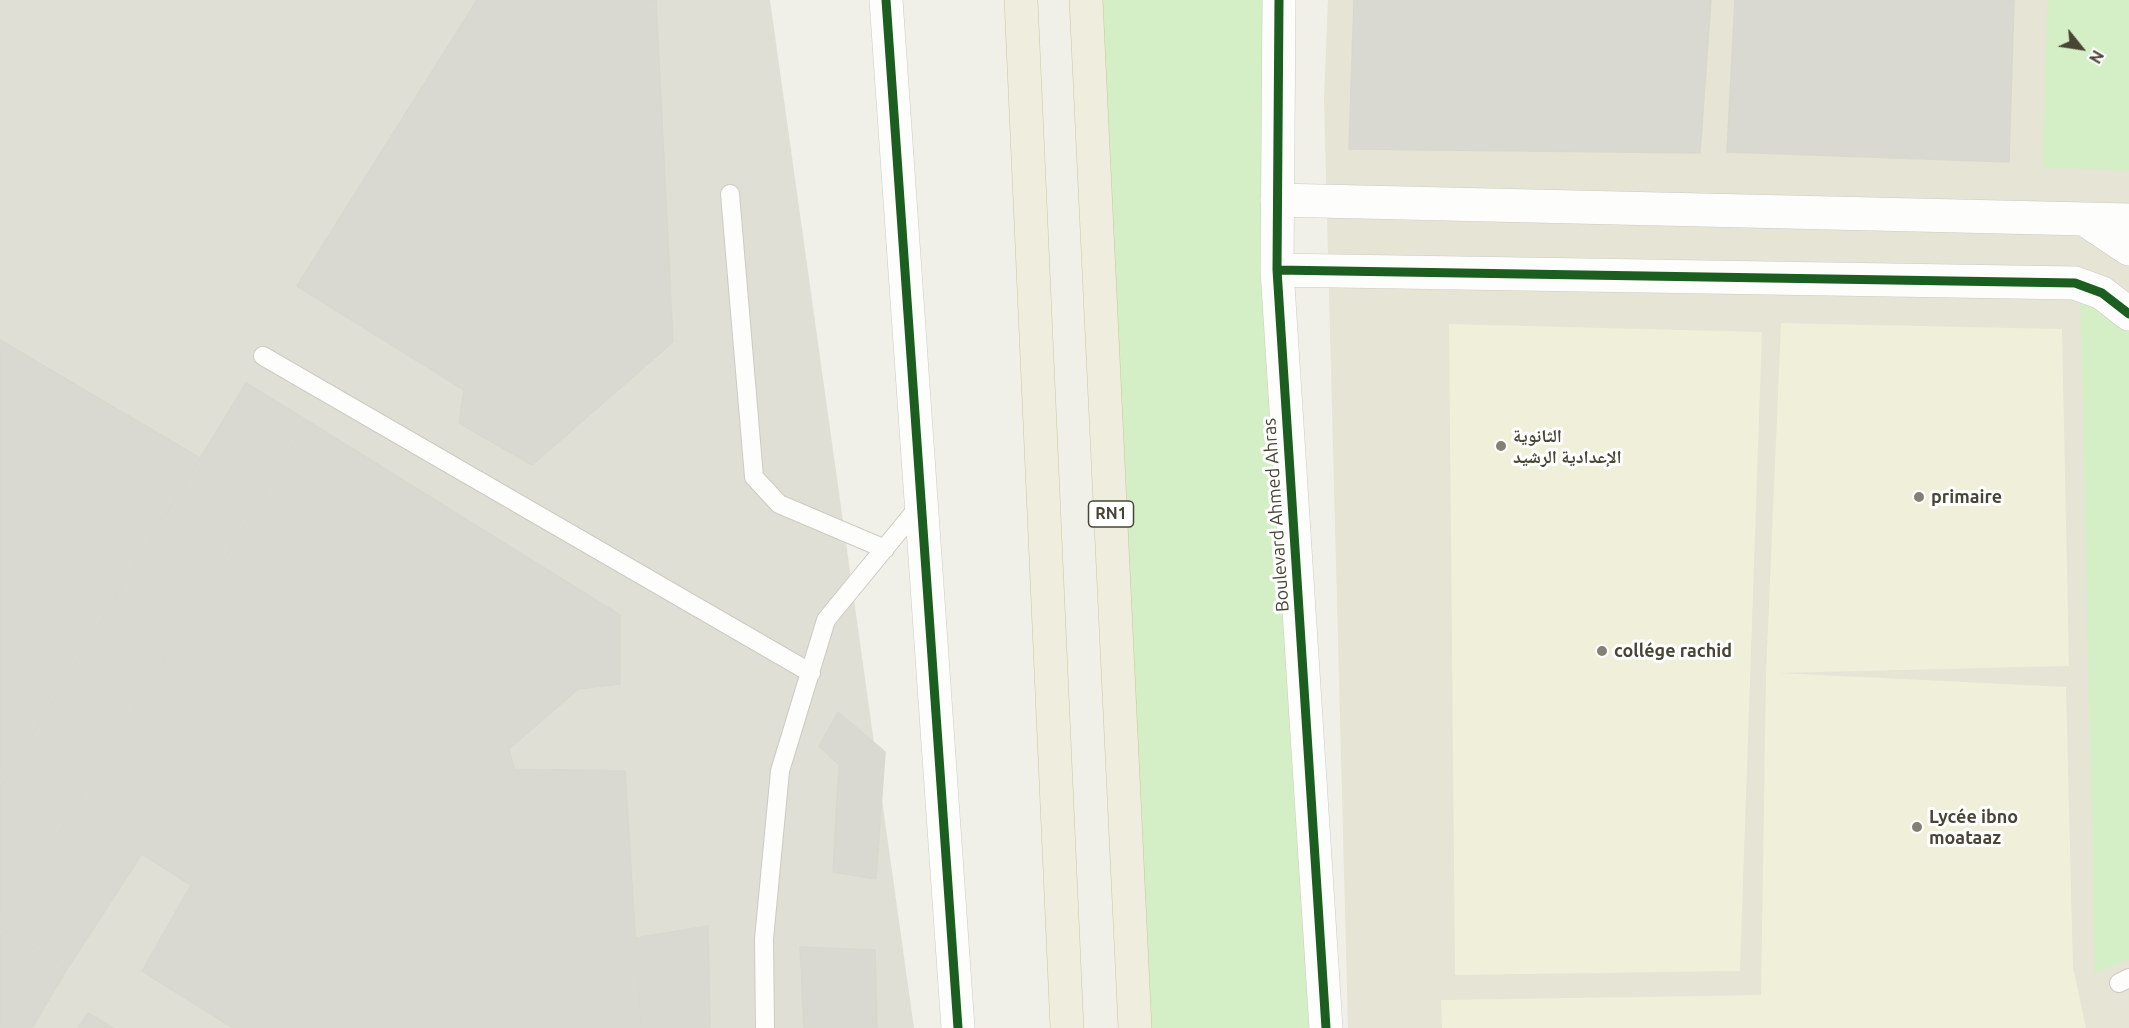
<!DOCTYPE html>
<meta charset="utf-8">
<style>
body{margin:0}
#map{position:relative;width:2129px;height:1028px;overflow:hidden;background:#f0f0e8;font-family:Ubuntu,sans-serif}
canvas{display:block}
.north{position:absolute;left:2051px;top:18px;width:60px;height:60px;-webkit-text-stroke:4px #fff;paint-order:stroke;rotate:120deg;font-size:16px;font-weight:700;line-height:24px;text-align:center;color:#484534}
.north::after{content:'';display:block;margin:auto;width:21px;height:27px;background:#484534;clip-path:polygon(50% 0,100% 100%,50% 72%,0 100%)}
</style>
<div id="map">
<canvas width="2129" height="1028"></canvas>
<div class="north">N</div>
</div>
<script>
const ctx = document.querySelector('canvas').getContext('2d');
ctx.lineJoin = 'round';
function fillPath(path, color) { ctx.fillStyle = color; ctx.fill(path, 'evenodd'); }
const toPath = rows => new Path2D(rows.map(r => 'M' + r).join(''));
function trace(path, color, width, dash) { ctx.strokeStyle = color; ctx.lineWidth = width; ctx.lineCap = dash ? 'butt' : 'round'; ctx.setLineDash(dash || []); ctx.stroke(path); }
function write(font, color, halo, rows, align = 'center') {
  ctx.font = font + ' Ubuntu,"Noto Naskh Arabic",sans-serif'; ctx.lineWidth = 6; ctx.setLineDash([]); ctx.textBaseline = 'middle'; ctx.strokeStyle = halo; ctx.fillStyle = color; for (const [text, x, y, turn = 0] of rows) {
    ctx.save(); ctx.translate(x, y); ctx.rotate((+turn || 0) * Math.PI / 180); ctx.textAlign = isNaN(turn) ? turn : align; if (halo) ctx.strokeText(text, 0, 0); ctx.fillText(text, 0, 0); ctx.restore();
  }
}
fillPath(toPath([
 [1328,0,2129,0,2129,1028,1348,1028,1324,100]
]), '#e5e4d5');
fillPath(toPath([
 [0,0,770,0,914,1028,0,1028]
]), '#e0dfd6');
fillPath(toPath([
 [1781,323,2062,329,2069,666,1779,673,2066,687,2073,967,2086,1028,1442,1028,1441,1000,1761,995,1766,673],
 [1449,324,1762,332,1740,971,1455,975]
]), '#efefda');
fillPath(toPath([
 [1086,0,1281,0,1323,1028,1135,1028],
 [2048,0,2129,0,2129,170,2042,168],
 [2080,286,2129,321,2129,959,2095,974]
]), '#d4eec6');
const building = toPath([
 [477,0,656,0,673,342,532,465,459,423,464,390,297,286,477,0],
 [1354,0,1711,0,1700,153,1349,149,1354,0],
 [1735,0,2014,0,2009,162,1727,152,1735,0],
 [0,340,200,458,0,788,0,340],
 [246,383,308,421,1,929,67,969,32,1028,0,1028,0,788,246,383],
 [308,421,620,615,620,684,578,689,509,749,514,769,625,771,641,1028,233,1028,142,971,191,885,142,854,67,969,1,929,308,421],
 [838,712,885,752,876,879,833,872,839,765,819,746,838,712],
 [708,926,710,1028,641,1028,635,938,708,926],
 [800,947,875,950,877,1028,804,1028,800,947],
 [88,1013,113,1028,78,1028,88,1013]
]);
fillPath(building, '#dad9d1');
trace(building, '#d9d8ce', 1.5);
const service = toPath([
 [730,194,754,477,779,504,885,549],
 [263,356,811,673],
 [2119,983,2129,978],
 [765,1028,764,939,780,771,826,620,921,504]
]);
const minor = toPath([
 [886,0,958,1028]
]);
const tertiary = toPath([
 [1279,0,1277,270,1326,1028],
 [1277,200,2129,220],
 [2084,219,2129,249],
 [1277,270,2075,283,2102,293,2129,314]
]);
const trunk = toPath([
 [1021,0,1067,1028],
 [1086,0,1135,1028]
]);
trace(service, '#cccbc3', 20);
trace(minor, '#cccbc3', 34);
trace(tertiary, '#cccbc3', 34);
trace(trunk, '#cbc6a1', 34);
trace(service, '#fdfdfc', 18);
trace(minor, '#fdfdfc', 33);
trace(tertiary, '#fdfdfc', 33);
trace(trunk, '#eeedde', 33);
trace(toPath([
 [886,0,958,1028],
 [1279,0,1277,270,1326,1028],
 [1277,270,2075,283,2102,293,2129,314]
]), '#1b5e20', 9);
for (const [x, y, r, color] of [
 [1501,446,6,"#838173"],
 [1919,497,6,"#838173"],
 [1602,651,6,"#838173"],
 [1917,827,6,"#838173"]
]) { const dot = new Path2D(); dot.arc(x, y, r, 0, 2 * Math.PI); ctx.fillStyle = color; ctx.fill(dot); trace(dot, '#fff', 2); }
for (const [x, y, w] of [
 [1111,514,45]
]) { const box = new Path2D(); box.roundRect(x - w / 2, y - 13, w, 26, 4.5); ctx.fillStyle = '#fff'; ctx.fill(box); trace(box, '#484534', 1.5); }
write('bold 16px', '#484534', null, [
 ["RN1",1111,514]
]);
write('bold 18px', '#484534', '#fff', [
 ["الثانوية",1513,436],
 ["الإعدادية الرشيد",1513,457],
 ["primaire",1931,497],
 ["collége rachid",1614,651],
 ["Lycée ibno",1929,817],
 ["moataaz",1929,838]
], 'left');
write('18px', '#484534', '#fff', [
 ["Boulevard Ahmed Ahras",1276,515,-94]
]);
</script>
